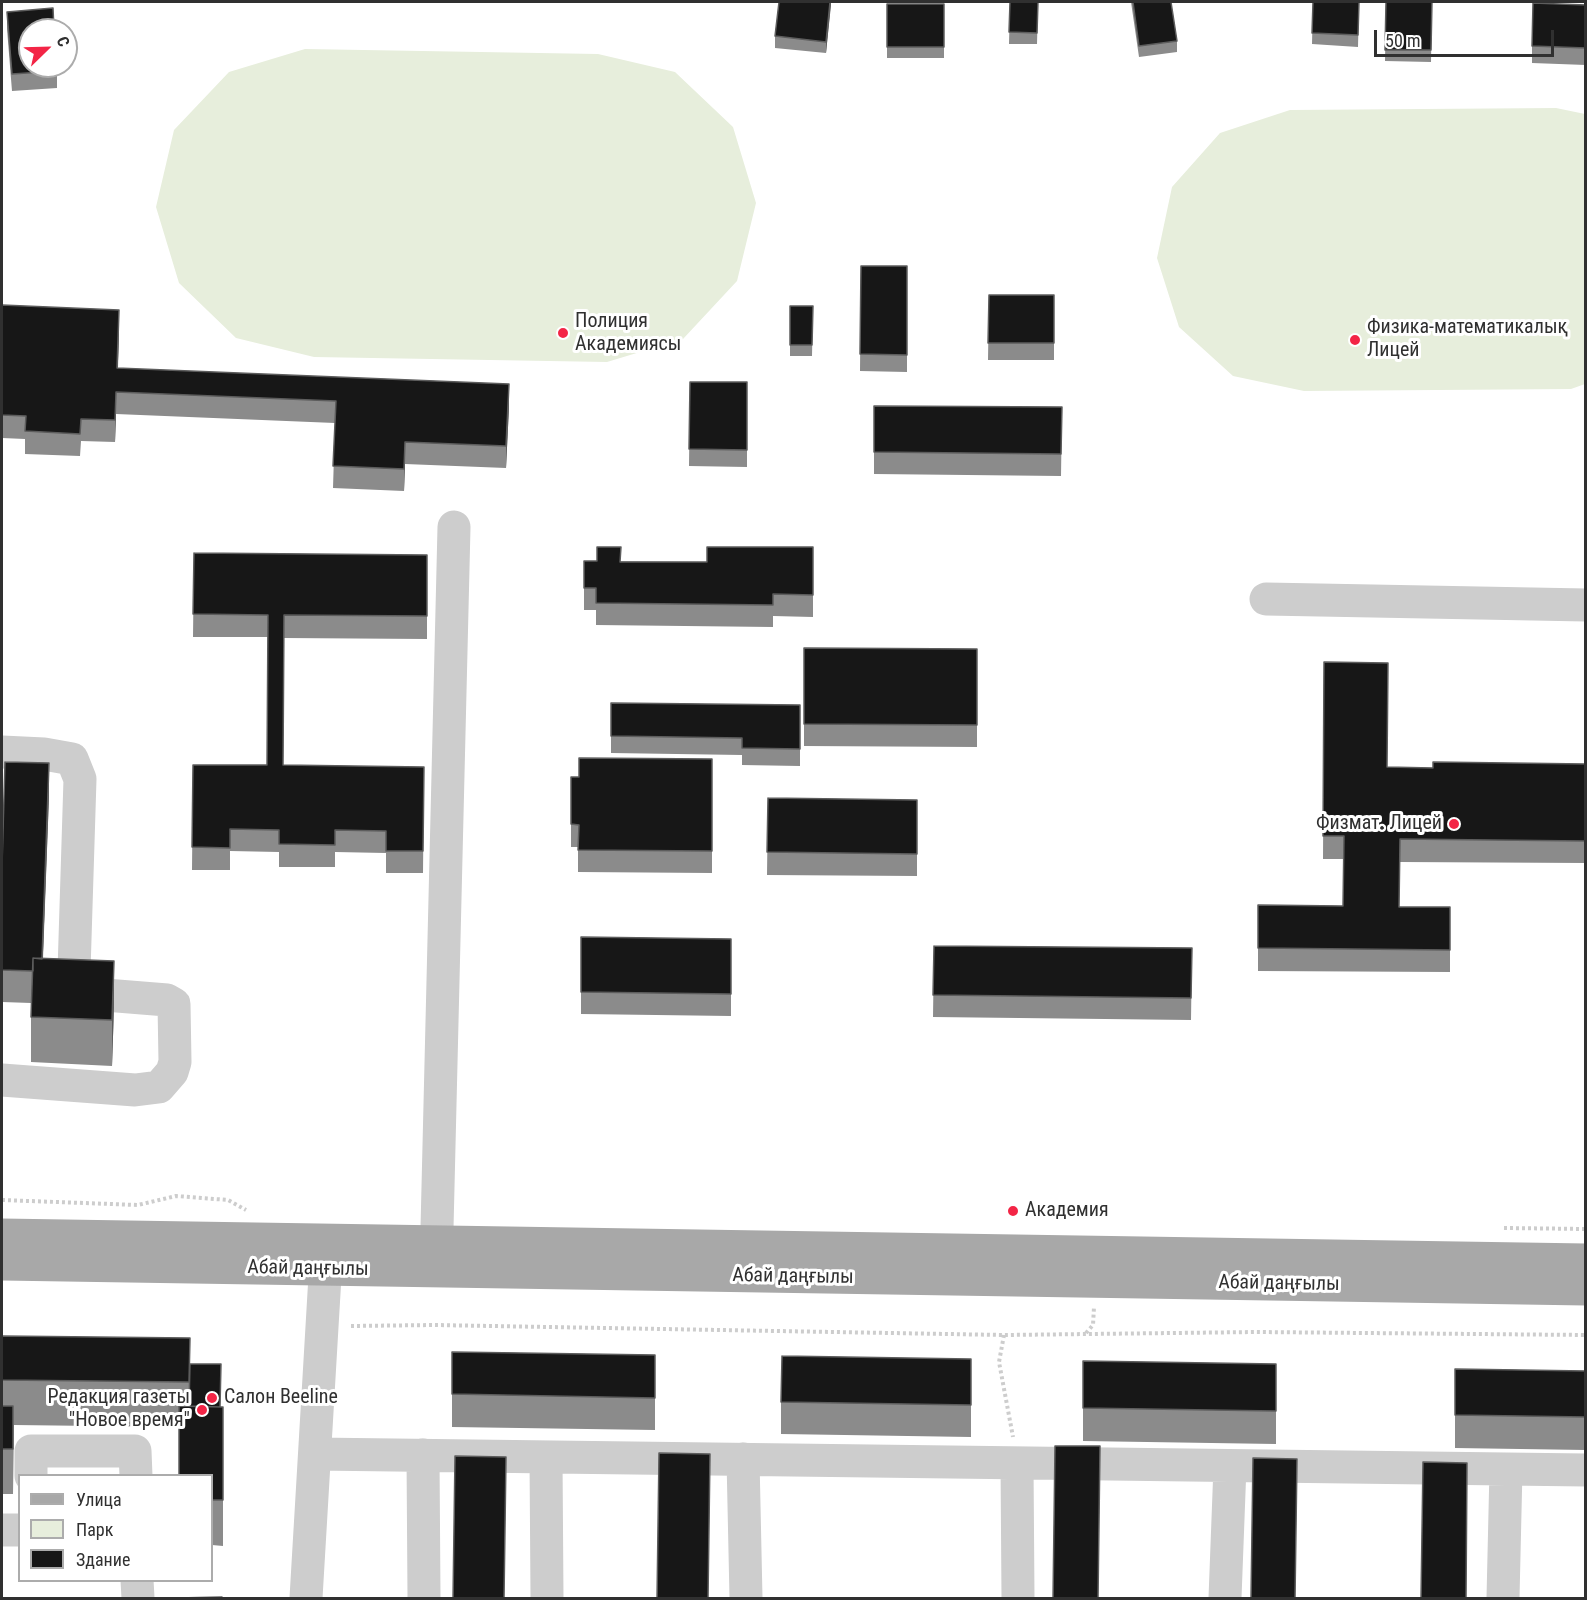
<!DOCTYPE html>
<meta charset="utf-8">
<style>
body{margin:0}
#map{position:relative;width:1587px;height:1600px;overflow:hidden;background:#fff;font-family:"Roboto Condensed",sans-serif}
canvas{display:block}
.frame{position:absolute;inset:0;border:3px solid #303030;pointer-events:none}
.legend{position:absolute;left:18px;top:1474px;width:195px;height:108px;box-sizing:border-box;background:#fff;border:2px solid #acacac;margin:0;padding:8px 10px;list-style:none;font-size:18px;color:#303030}
.legend li{display:flex;align-items:center;gap:12px;height:30px}
.legend b{width:30px;border:2px solid #acacac}
.north{position:absolute;left:18px;top:18px;width:60px;height:60px;box-sizing:border-box;background:#fff;border:2px solid #acacac;border-radius:50%;rotate:67deg;font-size:16px;font-weight:700;line-height:24px;text-align:center;color:#303030}
.north::after{content:'';display:block;margin:auto;width:21px;height:27px;background:#f32546;clip-path:polygon(50% 0,100% 100%,50% 72%,0 100%)}
.scale{position:absolute;left:1374px;top:30px;width:180px;height:27px;box-sizing:border-box;border:3px solid #303030;border-top:0;padding-left:8px;font-size:18px;line-height:21px;white-space:nowrap;color:#303030;-webkit-text-stroke:4px #fff;paint-order:stroke}
</style>
<div id="map">
<canvas width="1587" height="1600"></canvas>
<div class="frame"></div>
<ul class="legend">
<li><b style="height:8px;background:#a8a8a8"></b>Улица</li>
<li><b style="height:16px;background:#e7eedc"></b>Парк</li>
<li><b style="height:16px;background:#171717"></b>Здание</li>
</ul>
<div class="north">С</div>
<div class="scale">50 m</div>
</div>
<script>
const ctx = document.querySelector('canvas').getContext('2d');
ctx.lineJoin = 'round';
function fillPath(path, color) { ctx.fillStyle = color; ctx.fill(path, 'evenodd'); }
const toPath = rows => new Path2D(rows.map(r => 'M' + r).join(''));
function trace(path, color, width, dash) { ctx.strokeStyle = color; ctx.lineWidth = width; ctx.lineCap = dash ? 'butt' : 'round'; ctx.setLineDash(dash || []); ctx.stroke(path); }
function write(font, color, halo, rows, align = 'center') {
  ctx.font = font + ' "Roboto Condensed",sans-serif'; ctx.lineWidth = 6; ctx.setLineDash([]); ctx.textBaseline = 'middle'; ctx.strokeStyle = halo; ctx.fillStyle = color; for (const [text, x, y, turn = 0] of rows) {
    ctx.save(); ctx.translate(x, y); ctx.rotate((+turn || 0) * Math.PI / 180); ctx.textAlign = isNaN(turn) ? turn : align; if (halo) ctx.strokeText(text, 0, 0); ctx.fillText(text, 0, 0); ctx.restore();
  }
}
fillPath(toPath([
 [305,49,598,54,675,72,733,127,756,203,737,281,683,339,607,362,314,357,236,338,179,283,156,207,174,130,229,72],
 [1556,108,1585,114,1585,384,1571,389,1304,391,1233,376,1179,327,1157,258,1172,187,1220,133,1290,110]
]), '#e7eedc');
trace(toPath([
 [2,1200,138,1205,176,1196,228,1200,246,1210],
 [1504,1228,1586,1229],
 [351,1326,434,1325,1004,1335,1256,1332,1586,1335],
 [1086,1333,1093,1325,1094,1307],
 [1004,1335,999,1362,1013,1437]
]), '#cdcdcd', 4, [3, 3]);
trace(toPath([
 [1266,599,1586,605],
 [2,752,44,754,72,759,80,779,74,971,87,989,105,995,167,1000,174,1004,175,1062,172,1072,159,1087,135,1090,2,1080],
 [436,1269,454,527],
 [315,1454,1586,1470],
 [423,1455,424,1598],
 [546,1457,547,1598],
 [743,1459,746,1598],
 [1017,1463,1018,1598],
 [31,1476,31,1451,135,1451,136,1476],
 [2,1530,20,1530],
 [137,1580,138,1598],
 [306,1598,327,1242],
 [1225,1598,1230,1466],
 [1503,1598,1506,1469]
]), '#cdcdcd', 33);
trace(toPath([
 [2,1235,1586,1260],
 [2,1264,1586,1289]
]), '#a8a8a8', 33);
fillPath(toPath([
 [831,2,826,53,775,48,775,36],
 [1010,2,1038,2,1037,44,1009,44],
 [1131,2,1171,2,1177,41,1177,52,1139,57],
 [1313,2,1359,2,1358,47,1312,44],
 [1386,2,1432,2,1431,62,1385,61],
 [887,4,944,4,944,58,887,58],
 [1586,5,1586,65,1532,63,1532,46],
 [7,12,57,66,57,88,12,91,7,29],
 [861,266,907,266,907,372,860,371],
 [989,295,1054,295,1054,360,988,360],
 [2,305,119,332,118,368,509,407,506,468,405,464,404,491,333,488,335,423,116,414,115,442,81,441,80,456,25,454,25,439,2,438],
 [790,306,813,306,812,356,790,356],
 [690,382,747,382,747,467,689,466],
 [874,406,1062,407,1061,476,874,474],
 [813,547,813,617,773,616,773,627,596,625,596,610,584,610,584,561,707,562],
 [194,553,427,555,427,639,284,638,283,765,424,767,423,873,386,873,386,853,335,852,335,867,279,867,279,852,230,851,230,870,192,870,193,765,267,765,268,637,193,637],
 [804,648,977,649,977,747,804,746],
 [1324,662,1387,767,1433,768,1586,764,1586,863,1400,862,1399,907,1450,907,1450,972,1258,971,1258,905,1343,906,1343,859,1323,859],
 [611,703,800,705,800,766,742,765,742,755,611,753],
 [712,759,712,873,578,872,578,847,571,847,571,824,579,777],
 [49,796,43,959,114,1007,112,1066,31,1062,31,1003,2,1002,2,866],
 [768,798,917,800,917,876,767,875],
 [581,937,731,939,731,1016,581,1014],
 [934,946,1192,948,1191,1020,933,1017],
 [190,1338,189,1406,223,1407,223,1546,212,1545,212,1476,179,1427,14,1425,13,1494,2,1494,2,1349],
 [452,1352,655,1355,655,1430,452,1427],
 [971,1359,971,1437,781,1434,781,1402],
 [1276,1364,1276,1444,1083,1441,1083,1408],
 [1455,1369,1586,1371,1586,1450,1455,1448]
]), '#8b8b8b');
fillPath(toPath([
 [830,2,831,2,831,5,826,53,826,42],
 [119,310,119,332,117,391,117,368],
 [509,384,509,407,506,468,506,446],
 [116,392,116,414,115,442,115,420],
 [405,442,405,464,404,491,404,469],
 [49,763,49,796,41,1004,41,971],
 [114,961,114,1007,112,1066,112,1020]
]), '#5d5d5d');
const building = toPath([
 [779,2,830,2,826,42,775,36,779,2],
 [1010,2,1038,2,1037,33,1009,32,1010,2],
 [1133,2,1171,2,1177,41,1139,46,1133,2],
 [1313,2,1359,2,1358,35,1312,33,1313,2],
 [1386,2,1432,2,1431,50,1385,50,1386,2],
 [1533,3,1586,5,1586,48,1532,46,1533,3],
 [887,4,944,4,944,47,887,47,887,4],
 [53,8,54,30,30,30,30,66,57,66,57,71,12,74,7,12,53,8],
 [861,266,907,266,907,355,860,354,861,266],
 [989,295,1054,295,1054,343,988,343,989,295],
 [2,305,119,310,117,368,509,384,506,446,405,442,404,469,333,466,336,401,116,392,115,420,81,419,80,434,25,431,26,416,2,415,2,305],
 [790,306,813,306,812,345,790,345,790,306],
 [690,382,747,382,747,450,689,449,690,382],
 [874,406,1062,407,1061,454,874,452,874,406],
 [597,547,621,547,620,562,707,562,707,547,813,547,813,595,773,594,773,605,596,603,596,588,584,588,584,561,597,561,597,547],
 [194,553,427,555,427,616,284,615,283,765,424,767,423,851,386,851,386,831,335,830,335,845,279,844,279,830,230,829,230,848,192,847,193,765,267,765,268,615,193,614,194,553],
 [804,648,977,649,977,725,804,724,804,648],
 [1324,662,1388,663,1387,767,1433,768,1433,762,1586,764,1586,841,1400,839,1399,907,1450,907,1450,950,1258,948,1258,905,1343,906,1344,836,1323,836,1324,662],
 [611,703,800,705,800,749,742,748,742,738,611,736,611,703],
 [579,758,712,759,712,851,578,850,579,825,571,824,571,777,579,777,579,758],
 [5,762,49,763,42,959,33,958,33,971,2,970,2,866,5,762],
 [768,798,917,800,917,854,767,852,768,798],
 [581,937,731,939,731,994,581,992,581,937],
 [934,946,1192,948,1191,998,933,995,934,946],
 [33,958,114,961,112,1020,31,1017,33,958],
 [2,1336,190,1338,189,1382,2,1380,2,1336],
 [452,1352,655,1355,655,1398,452,1394,452,1352],
 [782,1356,971,1359,971,1405,781,1402,782,1356],
 [1083,1361,1276,1364,1276,1411,1083,1408,1083,1361],
 [190,1364,221,1364,220,1407,189,1406,190,1364],
 [1455,1369,1586,1371,1586,1417,1455,1415,1455,1369],
 [2,1406,13,1406,13,1449,2,1449,2,1406],
 [179,1406,223,1407,223,1500,212,1500,212,1476,179,1476,179,1406],
 [1055,1446,1100,1446,1098,1599,1053,1599,1055,1446],
 [659,1453,710,1454,708,1599,657,1599,659,1453],
 [455,1456,506,1457,504,1599,453,1599,455,1456],
 [1253,1458,1297,1459,1295,1599,1251,1599,1253,1458],
 [1423,1462,1467,1463,1466,1599,1421,1599,1423,1462],
 [222,1597,222,1599,177,1599,177,1598,222,1597]
]);
fillPath(building, '#171717');
trace(building, '#5d5d5d', 1.5);
for (const [x, y, r, color] of [
 [563,333,6,"#f32546"],
 [1355,340,6,"#f32546"],
 [1454,824,6,"#f32546"],
 [1013,1211,6,"#f32546"],
 [212,1398,6,"#f32546"],
 [202,1410,6,"#f32546"]
]) { const dot = new Path2D(); dot.arc(x, y, r, 0, 2 * Math.PI); ctx.fillStyle = color; ctx.fill(dot); trace(dot, '#fff', 2); }
write('20px', '#303030', '#fff', [
 ["Полиция",575,322],
 ["Академиясы",575,345],
 ["Физика-математикалық",1367,328],
 ["Лицей",1367,351],
 ["Физмат. Лицей",1442,824,"right"],
 ["Академия",1025,1211],
 ["Редакция газеты",190,1398,"right"],
 ["\"Новое время\"",190,1421,"right"],
 ["Cалон Beeline",224,1398]
], 'left');
write('20px', '#303030', '#fff', [
 ["Абай даңғылы",308,1269,1],
 ["Абай даңғылы",793,1277,1],
 ["Абай даңғылы",1279,1284,1]
]);
</script>
